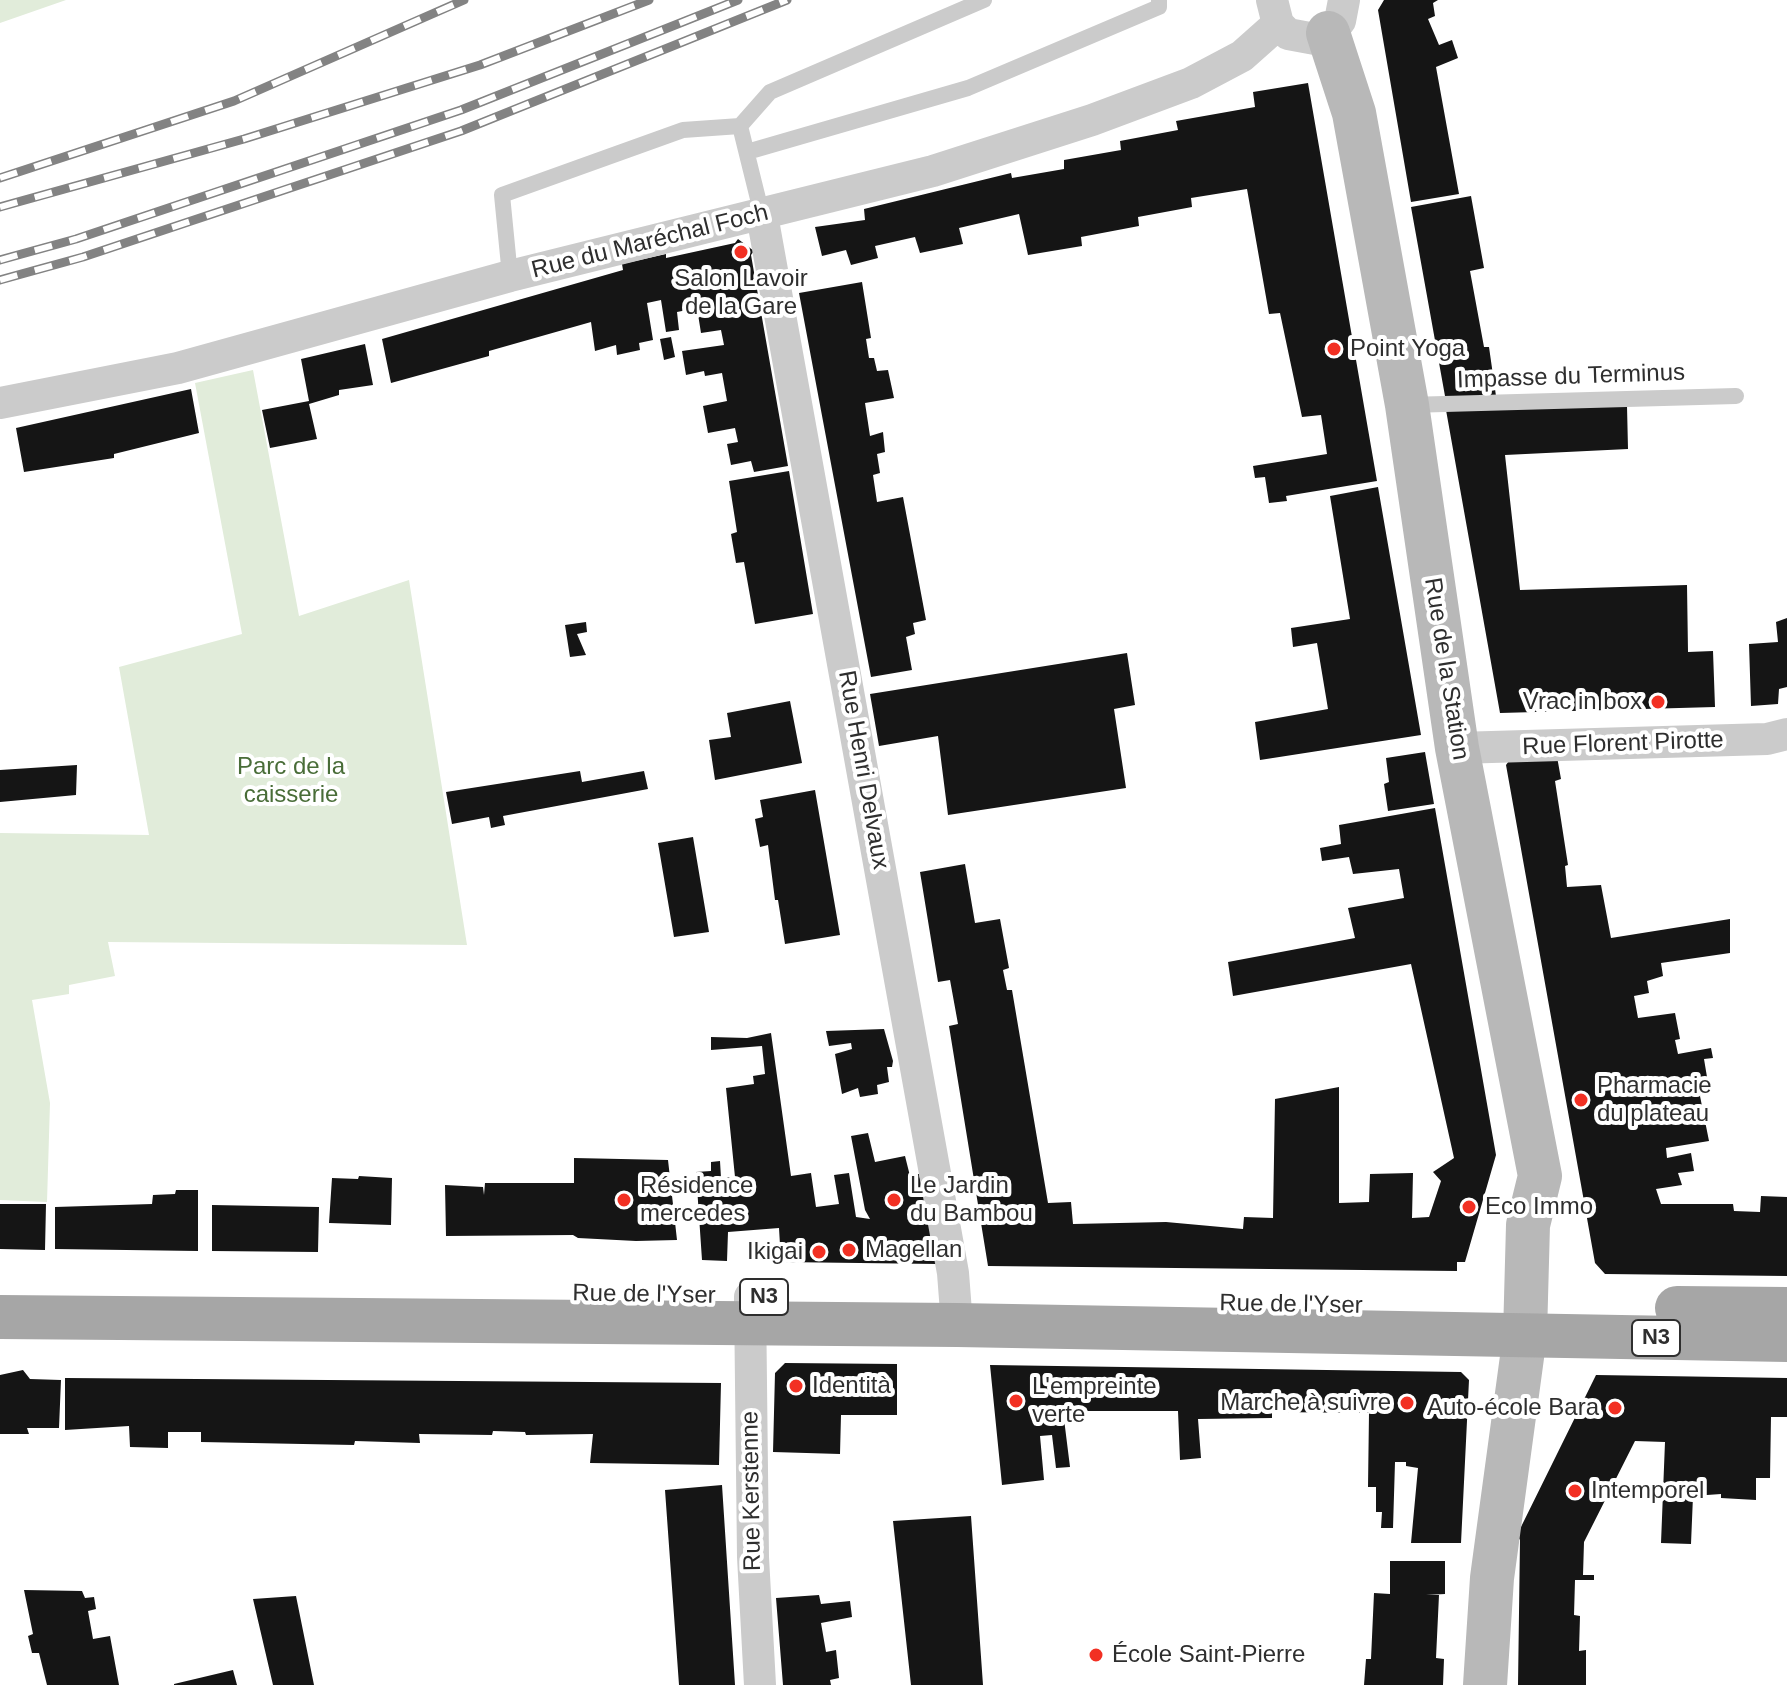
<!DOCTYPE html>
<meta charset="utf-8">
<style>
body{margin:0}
canvas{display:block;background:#fff}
</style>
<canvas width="1787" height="1685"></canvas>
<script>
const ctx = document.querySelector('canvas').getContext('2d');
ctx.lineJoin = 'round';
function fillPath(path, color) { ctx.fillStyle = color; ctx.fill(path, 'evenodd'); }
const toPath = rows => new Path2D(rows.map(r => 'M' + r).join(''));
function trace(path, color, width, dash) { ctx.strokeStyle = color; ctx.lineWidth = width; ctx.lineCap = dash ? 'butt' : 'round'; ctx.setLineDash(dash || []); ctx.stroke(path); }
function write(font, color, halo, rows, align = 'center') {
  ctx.font = font + ' Arial,sans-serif'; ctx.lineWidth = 8; ctx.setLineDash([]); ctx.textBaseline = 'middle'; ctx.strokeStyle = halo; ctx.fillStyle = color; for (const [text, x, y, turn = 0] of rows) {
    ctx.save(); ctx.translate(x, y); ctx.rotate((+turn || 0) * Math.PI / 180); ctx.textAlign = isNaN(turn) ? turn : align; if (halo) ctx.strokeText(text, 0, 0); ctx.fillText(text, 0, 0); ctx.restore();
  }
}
fillPath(toPath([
 [0,0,66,0,0,23],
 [253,370,299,616,409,580,467,945,108,942,115,976,69,985,69,994,32,1000,50,1103,47,1202,0,1200,0,833,149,835,119,667,242,634,195,383]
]), '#e1ecda');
fillPath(toPath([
 [1384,0,1438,0,1433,3,1435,16,1428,19,1439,45,1452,40,1458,58,1436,67,1459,194,1411,202,1378,10],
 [1308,83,1377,481,1286,496,1287,501,1269,503,1265,477,1255,478,1253,466,1327,454,1321,415,1302,417,1280,313,1269,314,1247,189,1191,198,1192,207,1138,217,1139,226,1081,237,1082,246,1028,255,1019,214,959,228,963,244,920,253,915,237,875,246,878,258,851,265,846,250,822,256,815,227,865,220,864,209,1011,173,1012,178,1064,169,1064,160,1121,150,1120,141,1178,130,1176,121,1255,107,1253,92],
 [1471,196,1484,268,1470,271,1484,347,1489,347,1496,396,1445,396,1411,207],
 [738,239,754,251,751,255,788,466,754,472,751,461,731,465,727,444,738,442,735,428,708,433,703,406,727,401,722,373,705,376,704,371,686,375,682,351,724,345,721,330,701,333,697,308,677,312,679,330,666,332,661,300,647,303,653,340,639,343,640,350,617,355,616,345,595,351,591,322,489,351,489,356,391,383,382,339,623,270,622,264,666,254,666,258,735,243],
 [862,282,871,338,866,339,869,358,874,358,877,371,888,370,894,398,865,403,870,436,883,432,885,452,877,454,880,473,873,475,877,502,903,497,926,620,913,623,915,634,906,637,912,670,871,677,799,293],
 [671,337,675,357,664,360,660,339],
 [365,344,373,385,339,390,339,395,309,404,317,439,270,448,262,410,309,401,301,359],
 [191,389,199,433,114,454,114,458,24,472,16,428],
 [1627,406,1628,449,1505,455,1520,590,1687,585,1688,652,1713,651,1715,707,1500,713,1446,410],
 [789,471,813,614,755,624,744,562,736,563,731,534,737,532,729,481],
 [1378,487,1421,735,1260,760,1255,722,1328,709,1317,643,1293,647,1291,628,1350,619,1330,496],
 [1787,618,1787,687,1779,689,1778,704,1751,706,1749,644,1778,642,1776,622],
 [586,622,587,632,577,634,586,655,570,657,565,625],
 [1127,653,1135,705,1114,709,1126,788,948,815,938,736,879,746,870,694],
 [790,701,802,763,715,780,709,740,731,737,727,713],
 [1556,751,1561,779,1555,781,1568,865,1565,866,1567,887,1601,885,1611,938,1730,919,1730,953,1661,963,1663,976,1647,981,1649,993,1634,996,1638,1018,1675,1013,1680,1039,1675,1040,1678,1054,1711,1048,1713,1058,1704,1059,1710,1095,1700,1096,1709,1141,1666,1148,1667,1158,1691,1153,1694,1171,1678,1173,1682,1185,1656,1189,1661,1204,1733,1204,1734,1211,1760,1212,1761,1196,1787,1197,1787,1276,1605,1274,1595,1263,1506,765,1514,754],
 [1425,752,1434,804,1388,811,1384,784,1389,782,1386,758],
 [77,765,76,795,0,802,0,770],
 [580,771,582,782,644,771,648,789,503,816,505,825,491,828,489,817,452,824,446,792],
 [815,790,840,935,785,944,778,900,775,900,768,845,760,847,755,819,763,817,760,800],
 [1435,808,1496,1155,1465,1262,1457,1262,1457,1271,988,1266,949,1026,958,1024,950,980,938,982,920,872,965,864,975,923,1000,919,1009,968,1003,970,1007,990,1012,990,1048,1203,1071,1202,1073,1224,1166,1222,1243,1229,1244,1217,1273,1218,1275,1099,1339,1087,1339,1203,1369,1202,1370,1174,1413,1173,1412,1218,1429,1217,1441,1181,1433,1172,1454,1158,1411,964,1233,996,1228,962,1355,938,1348,908,1404,898,1399,869,1353,874,1349,857,1322,861,1320,848,1341,844,1339,825],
 [693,837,709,932,674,937,658,843],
 [884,1029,893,1061,892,1067,887,1067,889,1082,877,1085,878,1094,860,1097,858,1088,842,1094,835,1054,852,1049,851,1043,829,1046,826,1031],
 [771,1033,791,1176,811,1173,816,1207,839,1204,834,1175,849,1173,856,1217,870,1219,865,1210,851,1136,868,1133,875,1162,905,1156,910,1176,919,1174,938,1264,781,1262,779,1228,728,1232,727,1261,702,1260,696,1172,711,1171,711,1162,720,1161,721,1178,735,1177,726,1088,754,1084,753,1076,765,1074,762,1046,711,1050,711,1037,747,1038],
 [574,1158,668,1160,677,1240,636,1241,578,1238,573,1235,446,1236,445,1185,483,1187,484,1195,485,1183,574,1183],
 [359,1176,392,1178,391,1225,329,1223,332,1178,358,1179],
 [176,1190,198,1190,198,1251,55,1249,55,1207,152,1204,153,1195,175,1194],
 [0,1204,46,1204,45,1250,0,1249],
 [212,1205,319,1207,318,1252,212,1251],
 [785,1363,897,1364,897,1415,841,1415,840,1454,773,1452,775,1373],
 [990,1365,1461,1372,1469,1380,1461,1543,1411,1543,1418,1468,1406,1466,1406,1462,1395,1462,1393,1528,1381,1528,1382,1512,1376,1512,1376,1487,1368,1487,1369,1413,1272,1412,1272,1418,1198,1419,1201,1458,1180,1460,1178,1411,1063,1411,1070,1467,1056,1468,1052,1435,1040,1436,1044,1480,1002,1485],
 [23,1370,30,1379,61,1380,59,1428,27,1428,29,1434,0,1434,0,1375],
 [1596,1375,1787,1378,1787,1417,1771,1417,1770,1478,1756,1478,1756,1500,1721,1498,1721,1494,1693,1496,1691,1544,1661,1543,1665,1442,1635,1441,1584,1542,1583,1575,1594,1575,1594,1580,1575,1580,1574,1615,1580,1616,1579,1651,1586,1650,1586,1685,1518,1685,1520,1540,1517,1535],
 [65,1378,721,1383,719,1465,590,1463,593,1434,526,1435,525,1432,493,1431,492,1435,419,1434,420,1443,355,1441,354,1445,201,1442,201,1432,168,1432,168,1448,130,1447,129,1426,65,1430],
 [722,1485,735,1685,679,1685,665,1490],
 [971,1516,983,1685,911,1685,893,1521],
 [1390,1561,1445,1561,1445,1594,1426,1595,1439,1595,1436,1658,1444,1659,1443,1685,1364,1685,1366,1659,1371,1659,1374,1593,1390,1594],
 [24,1590,82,1591,85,1598,94,1597,96,1609,88,1611,93,1639,110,1636,119,1685,47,1685,39,1653,32,1653,28,1636,33,1634],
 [819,1595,821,1604,850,1601,852,1617,821,1623,826,1652,836,1650,839,1678,830,1680,831,1685,783,1685,776,1598],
 [296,1596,314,1685,273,1685,253,1599],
 [233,1670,237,1685,174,1685,174,1684]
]), '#151515');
trace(toPath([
 [740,126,770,92,984,0],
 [747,152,968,88,1159,7,1159,0],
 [510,276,502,195,683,130,740,126,762,215],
 [1408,405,1736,396]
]), '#cbcbcb', 16);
trace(toPath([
 [1272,0,1278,24,1288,34,1315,39,1328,33,1340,21,1344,0],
 [762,215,953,1273,957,1325],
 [0,403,178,368,510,276,933,171,1092,120,1191,83,1242,56,1278,24],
 [1457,748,1767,739,1787,734],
 [750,1297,753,1557,760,1685]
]), '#cbcbcb', 32);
trace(toPath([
 [1328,33,1354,113,1407,405,1457,748,1540,1176,1528,1225,1525,1335,1492,1578,1485,1685]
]), '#b8b8b8', 44);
trace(toPath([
 [1677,1308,1787,1309],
 [0,1317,957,1325,1787,1340]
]), '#a6a6a6', 44);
const rail = toPath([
 [0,178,234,101,464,0],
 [0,207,244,139,480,65,649,0],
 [0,260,76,239,461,110,738,0],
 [0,280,83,257,461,131,787,0]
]);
trace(rail, '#838383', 9);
trace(rail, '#fff', 6, [18]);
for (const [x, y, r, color] of [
 [741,252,8,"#f23023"],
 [1334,349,8,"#f23023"],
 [1658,702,8,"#f23023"],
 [1581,1100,8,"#f23023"],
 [624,1200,8,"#f23023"],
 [894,1200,8,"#f23023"],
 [1469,1207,8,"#f23023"],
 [849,1250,8,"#f23023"],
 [819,1252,8,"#f23023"],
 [796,1386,8,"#f23023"],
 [1016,1401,8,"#f23023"],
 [1407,1403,8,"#f23023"],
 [1615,1408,8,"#f23023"],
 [1575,1491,8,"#f23023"],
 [1096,1655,8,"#f23023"]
]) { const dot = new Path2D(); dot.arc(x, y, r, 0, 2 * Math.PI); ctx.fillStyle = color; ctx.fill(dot); trace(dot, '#fff', 3); }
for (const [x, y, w] of [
 [764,1297,48],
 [1656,1338,48]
]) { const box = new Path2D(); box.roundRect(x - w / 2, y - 18, w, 36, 6); ctx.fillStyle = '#fff'; ctx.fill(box); trace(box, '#2e2e2e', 2); }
write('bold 22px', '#2e2e2e', null, [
 ["N3",764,1297],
 ["N3",1656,1338]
]);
write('24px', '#2e2e2e', '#fff', [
 ["Rue du Maréchal Foch",650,242,-14],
 ["Impasse du Terminus",1571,377,-2],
 ["Rue de la Station",1446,669,81],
 ["Rue Florent Pirotte",1623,744,-2],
 ["Rue Henri Delvaux",863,770,80],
 ["Rue de l'Yser",644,1295,1],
 ["Rue de l'Yser",1291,1305,1],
 ["Rue Kerstenne",752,1491,-91]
]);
write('24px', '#2e2e2e', '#fff', [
 ["Salon Lavoir",741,279,"center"],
 ["de la Gare",741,307,"center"],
 ["Point Yoga",1350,349],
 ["Vrac in box",1642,702,"right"],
 ["Pharmacie",1597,1086],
 ["du plateau",1597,1114],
 ["Résidence",640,1186],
 ["mercedes",640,1214],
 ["Le Jardin",910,1186],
 ["du Bambou",910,1214],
 ["Eco Immo",1485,1207],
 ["Magellan",865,1250],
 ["Ikigai",803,1252,"right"],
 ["Identità",812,1386],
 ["L'empreinte",1032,1387],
 ["verte",1032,1415],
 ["Marche à suivre",1391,1403,"right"],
 ["Auto-école Bara",1599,1408,"right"],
 ["Intemporel",1591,1491],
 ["École Saint-Pierre",1112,1655]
], 'left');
write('24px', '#496d38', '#fff', [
 ["Parc de la",291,767],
 ["caisserie",291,795]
]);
</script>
